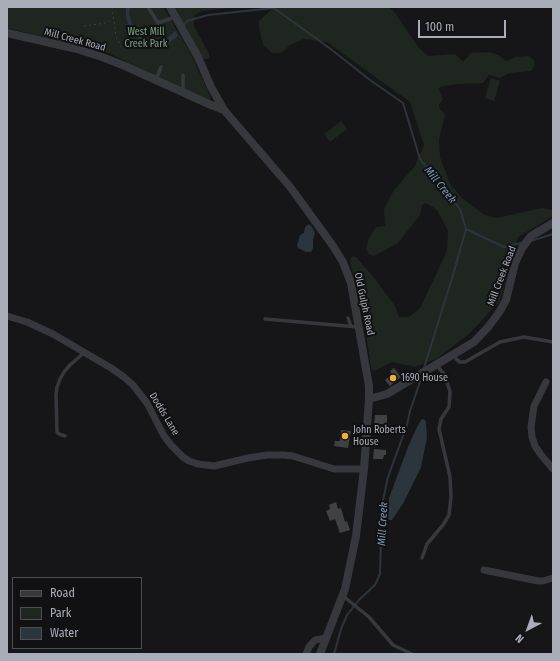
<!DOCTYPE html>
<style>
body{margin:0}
#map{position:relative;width:560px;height:661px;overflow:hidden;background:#161618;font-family:"Fira Sans Condensed",sans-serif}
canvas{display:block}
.frame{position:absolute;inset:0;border:8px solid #a8adb8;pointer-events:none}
.legend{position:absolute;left:12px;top:577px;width:130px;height:72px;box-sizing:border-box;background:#111113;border:1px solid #4d4f55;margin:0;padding:5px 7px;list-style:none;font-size:12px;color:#a8adb8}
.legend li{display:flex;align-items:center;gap:8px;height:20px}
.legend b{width:20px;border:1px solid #4d4f55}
.north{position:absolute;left:508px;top:609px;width:40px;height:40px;-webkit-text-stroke:3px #111113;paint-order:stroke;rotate:221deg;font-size:11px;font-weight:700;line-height:16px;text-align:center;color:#a8adb8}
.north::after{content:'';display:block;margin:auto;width:14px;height:18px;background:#a8adb8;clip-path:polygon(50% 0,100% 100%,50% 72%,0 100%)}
.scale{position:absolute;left:418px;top:20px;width:88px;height:18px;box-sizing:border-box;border:2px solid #a8adb8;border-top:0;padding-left:5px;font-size:12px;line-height:14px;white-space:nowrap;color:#a8adb8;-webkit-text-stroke:3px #111113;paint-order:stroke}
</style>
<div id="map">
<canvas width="560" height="661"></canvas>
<div class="frame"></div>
<ul class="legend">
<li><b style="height:5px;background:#37383d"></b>Road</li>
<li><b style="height:11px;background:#1e261f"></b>Park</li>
<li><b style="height:11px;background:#2c353c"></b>Water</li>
</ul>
<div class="north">N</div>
<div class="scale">100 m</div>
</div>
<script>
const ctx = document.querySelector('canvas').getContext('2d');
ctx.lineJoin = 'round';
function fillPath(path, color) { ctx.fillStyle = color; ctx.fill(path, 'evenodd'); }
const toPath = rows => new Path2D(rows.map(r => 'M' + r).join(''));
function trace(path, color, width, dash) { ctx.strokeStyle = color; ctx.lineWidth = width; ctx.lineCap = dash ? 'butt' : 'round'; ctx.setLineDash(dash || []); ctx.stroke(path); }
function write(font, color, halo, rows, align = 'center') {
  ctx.font = font + ' "Fira Sans Condensed",sans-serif'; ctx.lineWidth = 4; ctx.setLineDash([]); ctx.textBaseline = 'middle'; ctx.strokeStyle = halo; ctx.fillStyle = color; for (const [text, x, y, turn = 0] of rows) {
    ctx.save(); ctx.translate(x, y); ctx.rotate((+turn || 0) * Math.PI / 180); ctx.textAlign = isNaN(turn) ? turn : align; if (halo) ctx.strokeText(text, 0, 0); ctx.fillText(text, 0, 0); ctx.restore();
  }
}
fillPath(toPath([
 [7,7,163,7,189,50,211,98,210,100,206,101,109,53,7,28],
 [175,7,241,7,202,11,195,15,194,22,194,26,209,54,209,58,207,59,203,59],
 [274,7,389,7,396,14,408,32,419,48,428,56,455,54,463,62,471,53,490,52,500,56,506,61,516,57,528,56,534,60,535,65,531,71,509,73,500,78,489,75,483,83,458,84,440,87,439,89,443,99,439,105,439,108,444,113,445,116,441,130,439,140,440,157,450,184,463,199,485,215,497,218,542,208,552,210,553,216,518,237,500,301,469,334,436,359,415,367,392,362,374,371,371,368,365,327,350,261,351,258,353,256,357,258,375,279,395,306,399,317,409,317,420,308,447,251,448,231,437,210,426,203,422,205,420,215,398,243,374,256,369,254,366,249,369,238,376,227,385,226,384,209,394,190,415,166,424,145,410,102,327,42,304,39,290,45,281,53,272,53,263,45,259,28,259,21],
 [491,78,500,81,494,101,485,98],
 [341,121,347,129,330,142,324,134]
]), '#1e261f');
fillPath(toPath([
 [126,7,130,7,129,14,132,24,144,39,155,43,167,39,175,31,178,36,164,47,154,48,145,44,137,37,129,27,126,18],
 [309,224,312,227,315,233,313,240,313,248,311,252,306,252,298,248,297,245,300,235,304,233,305,227],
 [423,419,425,420,426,423,427,438,421,467,404,502,392,520,389,520,387,517,389,498,408,447,417,427,421,420]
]), '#2c353c');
trace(toPath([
 [183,26,187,21,208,15,274,8,332,50,370,80,403,103,420,159,460,209,466,229,453,275,424,368],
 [466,229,504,247,521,243],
 [531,241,553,234],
 [334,654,341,629,347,615,359,600,375,585,380,574,382,505,388,477,407,425,410,411,422,376]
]), '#2c353c', 2);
fillPath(toPath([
 [394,368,401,377,390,386,385,380,392,374,390,371],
 [375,415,387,415,387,424,374,424],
 [341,430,351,431,348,448,334,446,335,441,340,441],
 [374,449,386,450,386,455,384,455,383,459,373,459],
 [336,502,338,509,341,508,345,522,347,521,350,530,340,533,335,519,330,521,326,511,330,509,329,505]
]), '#404145');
trace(toPath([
 [112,7,116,36,121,47],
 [84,26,106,23,112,20]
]), '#3d3f44', 1, [2, 3]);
trace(toPath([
 [148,7,158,23,175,17],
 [183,75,183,91],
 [156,80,161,67],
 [348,318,351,326],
 [265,319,358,327],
 [454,355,456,359,460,362,465,362,500,342,524,337,553,342],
 [65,436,59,434,57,432,56,395,57,387,60,379,64,372,70,365,85,352],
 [422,558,427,544,443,525,449,515,451,497,450,477,439,429,441,419,449,407,450,392,445,375,436,365],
 [343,596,369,617,393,645,412,654]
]), '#37383d', 3.5);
trace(toPath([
 [7,316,27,322,53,334,111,368,124,377,133,385,147,403,164,436,171,445,183,457,189,461,198,464,214,466,248,458,267,455,284,455,293,456,334,469,364,469],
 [546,382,534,406,531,427,532,437,535,446,541,455,553,469],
 [484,570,538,581,543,581,553,578],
 [306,654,309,647,315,640,326,638]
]), '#37383d', 7);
trace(toPath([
 [170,7,198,57,211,87,224,110,291,188,333,246,343,262,351,283,369,386,369,399,364,469,356,536,345,589,320,654],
 [7,33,77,49,102,57,125,66,211,105,224,110],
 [369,399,387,394,474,342,489,326,500,311,506,300,515,263,522,248,531,236,553,223]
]), '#37383d', 8);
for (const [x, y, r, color] of [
 [393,378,4,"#f2b134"],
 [345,436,4,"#f2b134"]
]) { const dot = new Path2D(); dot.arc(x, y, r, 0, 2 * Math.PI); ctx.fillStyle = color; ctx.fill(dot); trace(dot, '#111113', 1.5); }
write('10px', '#7fa381', '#111113', [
 ["West Mill",146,32],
 ["Creek Park",146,44]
]);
write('10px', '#a8adb8', '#111113', [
 ["Mill Creek Road",75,40,15],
 ["Mill Creek Road",502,276,-69],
 ["Old Gulph Road",364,304,78],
 ["Dodds Lane",164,414,59]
]);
write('10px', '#a8adb8', '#111113', [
 ["1690 House",401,378],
 ["John Roberts",353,430],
 ["House",353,442]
], 'left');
write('italic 11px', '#7f9bb3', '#111113', [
 ["Mill Creek",440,185,51],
 ["Mill Creek",383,524,-87]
]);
</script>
